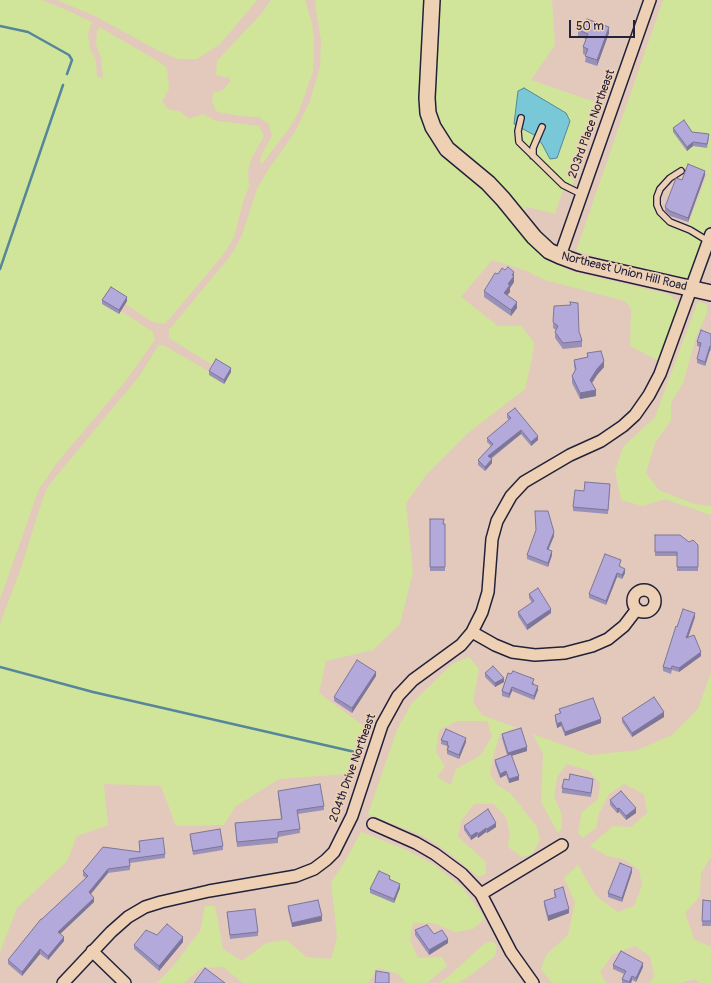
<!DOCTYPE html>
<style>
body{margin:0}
#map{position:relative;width:711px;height:983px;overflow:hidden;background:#e2c9bc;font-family:Pangolin,sans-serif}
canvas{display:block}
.scale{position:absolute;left:569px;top:20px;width:66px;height:18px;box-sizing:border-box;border:2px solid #22223b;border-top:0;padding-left:5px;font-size:12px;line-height:14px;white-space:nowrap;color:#22223b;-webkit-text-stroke:3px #eed1b5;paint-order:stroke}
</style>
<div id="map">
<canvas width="711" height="983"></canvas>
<div class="scale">50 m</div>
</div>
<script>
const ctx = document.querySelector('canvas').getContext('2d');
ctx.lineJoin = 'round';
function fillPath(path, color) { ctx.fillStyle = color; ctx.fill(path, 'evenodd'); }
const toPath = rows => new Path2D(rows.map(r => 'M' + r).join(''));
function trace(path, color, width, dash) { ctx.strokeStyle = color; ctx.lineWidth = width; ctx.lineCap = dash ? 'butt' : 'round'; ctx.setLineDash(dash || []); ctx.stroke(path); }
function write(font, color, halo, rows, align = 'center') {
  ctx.font = font + ' Pangolin,sans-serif'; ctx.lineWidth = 3.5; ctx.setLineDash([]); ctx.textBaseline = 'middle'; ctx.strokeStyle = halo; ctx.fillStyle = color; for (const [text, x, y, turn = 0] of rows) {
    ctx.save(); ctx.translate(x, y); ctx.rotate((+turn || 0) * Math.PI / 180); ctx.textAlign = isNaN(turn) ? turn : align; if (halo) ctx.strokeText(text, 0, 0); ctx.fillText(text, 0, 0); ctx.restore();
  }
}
fillPath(toPath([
 [0,0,41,0,62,8,92,22,88,34,90,49,96,61,97,77,103,78,101,58,96,44,97,32,99,27,158,61,167,68,169,89,162,101,168,109,181,112,189,119,203,114,217,121,259,126,264,136,252,157,248,171,249,186,243,202,234,237,223,255,165,324,153,322,125,304,103,304,119,314,121,311,153,332,155,340,124,383,56,464,39,489,0,599],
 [57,0,257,0,220,44,197,59,178,59,157,50,97,17],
 [271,0,305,0,312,23,314,40,313,72,298,113,288,130,262,164,260,161,262,154,272,136,269,124,259,117,241,116,223,113,216,111,212,101,214,92,222,91,231,81,229,78,216,75,217,61,262,13],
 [316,0,552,0,555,45,531,80,601,104,570,192,563,190,555,214,527,207,512,222,549,260,570,271,668,294,680,305,659,361,630,346,631,309,625,301,545,280,524,270,492,260,461,297,498,326,521,326,534,342,532,359,525,389,468,433,426,475,406,503,413,572,400,624,373,650,326,661,319,693,365,727,347,774,279,779,236,806,224,825,176,826,161,786,104,784,108,825,77,836,67,861,17,908,0,952,0,624,21,568,43,498,49,485,138,378,158,346,163,345,210,372,224,384,231,372,214,366,169,338,169,330,228,259,236,247,242,235,257,189,266,173,295,132,310,101,320,67,321,40,315,4],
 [663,0,711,0,711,223,706,237,697,229,688,225,707,174,688,167,671,173,661,182,655,189,654,202,656,210,661,219,670,225,692,234,704,242,692,274,686,278,611,261,576,251],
 [698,301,707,305,707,313,696,337,683,383,671,403,671,420,655,443,646,473,659,490,694,504,711,506,711,515,665,499,643,506,621,500,615,471,623,447,655,417],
 [469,657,479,669,473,702,482,715,517,728,511,729,500,734,493,757,490,774,496,784,511,794,537,827,540,840,532,854,522,857,508,847,510,834,506,817,494,804,474,804,461,821,458,837,486,862,486,874,479,877,441,847,423,836,368,814,397,730,412,703,452,664],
 [457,721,487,721,492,736,481,755,456,769,451,785,437,777,445,766,436,752,439,730],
 [711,672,711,857,701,873,700,896,685,913,694,939,711,947,711,983,701,983,694,979,681,983,650,983,654,976,650,956,635,946,613,954,600,972,606,983,552,983,541,969,546,955,568,935,575,902,564,878,578,865,596,896,618,912,634,906,642,885,639,870,624,859,607,856,590,846,613,826,631,827,647,813,644,794,624,784,609,794,599,813,596,828,582,838,578,832,582,812,598,799,600,783,588,770,566,764,557,778,554,796,561,813,562,828,558,833,541,802,543,754,533,734,590,755,638,750,672,735,698,709],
 [361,832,404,849,433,864,462,887,485,918,473,929,455,932,433,923,413,923,410,940,418,958,442,957,447,966,427,983,406,983,398,974,378,968,368,983,243,983,223,967,201,968,184,983,157,983,174,965,200,931,205,906,215,906,223,949,242,961,266,943,287,940,306,957,331,959,337,937,331,882,344,863],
 [492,941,497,946,495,956,471,975,458,983,439,983,449,976,484,944]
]), '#d0e59a');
const water = toPath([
 [524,88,566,113,570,121,557,158,550,159,542,144,534,135,514,124,518,91,524,88]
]);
fillPath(water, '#79c8d7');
trace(water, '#568699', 1);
trace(toPath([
 [0,26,28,32,69,55,72,60,67,74],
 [0,269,63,85],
 [0,667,93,692,355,752]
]), '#568699', 2.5);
const lane = toPath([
 [521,118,518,131,519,142,563,185,581,194],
 [533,156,533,148,542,127],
 [681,171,670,178,660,189,657,197,657,205,660,212,670,222,690,230,708,241]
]);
const street = toPath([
 [560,256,650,0],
 '633 601a11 11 0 1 1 22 0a11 11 0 1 1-22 0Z',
 [472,632,495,645,512,652,535,655,565,653,592,646,608,639,624,626,637,609],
 [373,824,416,843,435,854,462,874,481,894,511,952,533,983],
 [481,894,562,845],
 [92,951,125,983],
 [63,983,111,932,128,917,145,907,161,902,209,891,296,876,314,869,326,860,334,852,352,816,382,725,398,696,413,680,461,645,472,632,482,612,488,592,492,539,497,521,511,496,524,482,570,455,601,441,623,426,635,415,649,395,660,374,711,234]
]);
const secondary = toPath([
 [432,0,427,98,428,113,433,127,447,149,488,183,503,199,534,237,549,251,560,256,579,263,711,293]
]);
trace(lane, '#22223b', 8);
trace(street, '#22223b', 14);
trace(secondary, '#22223b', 18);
trace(lane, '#eed1b5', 5.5);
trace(street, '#eed1b5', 11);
trace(secondary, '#eed1b5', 15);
fillPath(toPath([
 [578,30,609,33,597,66,585,62,586,55,583,54,583,47,586,39,578,36],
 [673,128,692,132,709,138,707,148,693,146,687,151,673,132],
 [705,175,688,222,670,216,665,211,665,207,682,180],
 [514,278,514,282,510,288,510,292,507,295,517,308,511,316,484,297,484,291],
 [102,300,127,301,119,314,102,304],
 [553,322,579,332,582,341,582,347,563,349,555,338,555,332,556,330,553,328],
 [711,334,711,351,710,350,705,366,697,363,697,359,700,347,697,346,697,342],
 [587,353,604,367,597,375,592,383,596,396,580,399,572,383,572,376,575,371,574,366,574,360,587,357],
 [209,371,231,372,224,384,209,375],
 [507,414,538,440,531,446,521,434,491,459,492,463,485,471,478,465,478,460,491,446,487,442,487,438,509,420,507,418],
 [610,488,608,514,573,511,573,507,584,491],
 [430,519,445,524,445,571,430,571],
 [536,531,554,536,548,550,552,555,548,567,527,559,527,555],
 [655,535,698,545,698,571,677,571,677,556,655,556],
 [621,565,620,567,625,573,622,579,617,577,606,605,589,598,589,594],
 [529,594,551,613,527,630,518,616,518,612,532,603,529,598],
 [695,617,688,638,701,656,679,672,672,670,671,674,663,671,663,667,677,627],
 [485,673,504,682,495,687,485,677],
 [508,673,534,683,534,685,538,690,534,700,512,691,509,698,502,696,502,691],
 [376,676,352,713,334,701,334,697],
 [559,709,601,723,565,736,561,726,557,728,555,720,555,715,560,714],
 [664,717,632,737,622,722,622,718],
 [502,734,527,751,511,756,519,780,509,783,506,775,500,778,495,764,495,760,507,755,502,738],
 [441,740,466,742,459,759,447,754,447,746,441,744],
 [569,780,593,783,591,797,562,793,562,788],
 [278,791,324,806,324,810,298,814,300,829,300,833,278,837,278,843,237,847,235,823,281,819,278,795],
 [610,800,636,813,626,820,619,812,617,813,610,805],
 [464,826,496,827,487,833,486,832,478,838,477,836,471,840,464,830],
 [190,834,223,846,223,850,193,855,190,838],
 [139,841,165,854,165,858,130,863,130,870,108,873,91,894,94,902,60,934,64,941,48,960,40,954,22,976,8,964,8,960,42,919,86,878,83,876,83,871,140,851],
 [632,872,622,902,608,897,608,893],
 [390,879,400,888,394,903,370,893,370,889],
 [554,890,569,913,548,921,544,905,544,901,555,898,554,894],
 [703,900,711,901,711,926,702,926],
 [288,906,322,921,292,927,288,910],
 [227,912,258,932,258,936,230,939],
 [415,930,434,934,448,943,429,955,415,935],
 [157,935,183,942,159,971,134,949,134,945],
 [613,965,643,967,636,982,632,980,631,983,622,983,622,979,624,974,613,969]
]), '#9a91bb');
fillPath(toPath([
 [609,27,609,33,597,66,597,60],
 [693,142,693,146,687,151,687,147],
 [705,171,705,175,688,222,688,218],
 [514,272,514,282,510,288,510,292,504,299,504,293,508,284],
 [127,297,127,301,119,314,119,310],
 [517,302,517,308,511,316,511,310],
 [710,346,710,350,705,366,705,362],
 [604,361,604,367,597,375,590,386,590,380,597,369],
 [231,368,231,372,224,384,224,380],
 [596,390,596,396,580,399,580,393],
 [521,430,521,434,488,460,488,456],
 [538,436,538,440,531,446,531,442],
 [492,459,492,463,485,471,485,467],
 [554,532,554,536,547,553,547,549],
 [552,551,552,555,548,567,548,563],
 [625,569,625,573,622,579,622,575],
 [617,573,617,577,606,605,606,601],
 [551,609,551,613,527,630,527,625],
 [695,613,695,617,686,643,686,638],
 [701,652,701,656,679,672,679,668],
 [376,672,376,676,352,713,352,708],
 [504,678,504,682,495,687,495,683],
 [538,686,538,690,534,700,534,696],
 [512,687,512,691,509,698,509,694],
 [664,712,664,717,632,737,632,733],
 [601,719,601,723,565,736,565,732],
 [561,722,561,726,557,728,557,724],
 [466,738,466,742,459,759,459,755],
 [527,747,527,751,508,757,508,753],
 [506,771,506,775,500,778,500,774],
 [519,776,519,780,509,783,509,779],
 [619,808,619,812,617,813,617,809],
 [636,808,636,813,626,820,626,816],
 [496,823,496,827,487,833,487,829],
 [486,828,486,832,478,838,478,834],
 [477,832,477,836,471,840,471,836],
 [632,868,632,872,622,902,622,898],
 [108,869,108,873,89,896,89,892],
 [400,884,400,888,394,903,394,899],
 [94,898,94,902,58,936,58,932],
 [569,909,569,913,548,921,548,916],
 [322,916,322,921,292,927,292,923],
 [64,937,64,941,48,960,48,956],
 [183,937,183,942,159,971,159,966],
 [448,939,448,943,429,955,429,950],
 [40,949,40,954,22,976,22,972],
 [643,963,643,967,636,982,636,978],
 [632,976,632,980,631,983,629,983]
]), '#7d7699');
const building = toPath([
 [587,19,609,27,597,60,585,56,588,49,583,47,588,34,578,30,581,21,586,23,587,19],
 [684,120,692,132,709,134,707,144,693,142,687,147,673,128,684,120],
 [688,164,705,171,688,218,670,211,665,207,676,178,682,180,688,164],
 [508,267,514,272,512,275,514,276,508,284,510,285,504,293,517,302,511,310,484,291,495,273,498,274,502,268,505,270,508,267],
 [111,287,127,297,119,310,102,300,111,287],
 [570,302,578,303,579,332,580,334,582,341,563,343,555,332,558,326,553,322,554,306,571,305,570,302],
 [701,330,711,334,711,347,710,346,705,362,697,359,701,343,697,342,701,330],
 [601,351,604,361,597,369,590,380,596,390,580,393,572,376,576,369,574,360,588,357,587,353,601,351],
 [216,359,231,368,224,380,209,371,216,359],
 [515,408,538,436,531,442,521,430,488,456,492,459,485,467,478,460,493,444,487,438,511,418,507,414,515,408],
 [585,482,610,484,608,510,573,507,575,490,584,491,585,482],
 [535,511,548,511,554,532,547,549,552,551,548,563,527,555,536,530,535,511],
 [430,519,444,519,443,524,445,524,445,567,430,567,430,519],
 [655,535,680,535,689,542,693,540,698,545,698,567,677,567,677,552,655,552,655,535],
 [605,554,621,560,619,566,625,569,622,575,617,573,606,601,589,594,605,554],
 [538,588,551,609,527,625,518,612,534,601,529,594,538,588],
 [683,609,695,613,686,638,694,635,701,652,679,668,672,666,671,669,663,667,676,626,677,627,683,609],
 [357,660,376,672,352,708,334,697,357,660],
 [493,666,504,678,495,683,485,673,493,666],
 [513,671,534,679,532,684,538,686,534,696,512,687,509,694,502,691,508,673,511,674,513,671],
 [654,697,664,712,632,733,622,718,654,697],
 [593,698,601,719,565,732,561,722,557,724,555,715,561,713,559,709,593,698],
 [521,728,527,747,508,753,502,734,521,728],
 [446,729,466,738,459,755,447,750,449,746,447,745,448,742,441,740,446,729],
 [511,754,519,776,509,779,506,771,500,774,495,760,511,754],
 [570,774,593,779,591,793,562,788,564,779,569,780,570,774],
 [320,784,324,806,297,810,300,829,278,832,278,838,237,842,235,823,282,819,278,791,320,784],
 [621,791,636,808,626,816,619,808,617,809,610,800,621,791],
 [488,809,496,823,487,829,486,828,478,834,477,832,471,836,464,826,488,809],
 [220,829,223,846,193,851,190,834,220,829],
 [163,838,165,854,129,859,130,866,108,869,89,892,94,898,58,932,64,937,48,956,40,949,22,972,8,960,41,919,42,919,88,876,83,871,103,847,140,852,139,841,163,838],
 [620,863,632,868,622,898,608,893,620,863],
 [379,871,390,876,389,879,400,884,394,899,370,889,379,871],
 [563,887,569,909,548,916,544,901,556,897,554,890,563,887],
 [318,900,322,916,292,923,288,906,318,900],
 [703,900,711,901,711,921,702,921,703,900],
 [255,909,258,932,230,935,227,912,255,909],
 [167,924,183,937,159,966,134,945,146,930,157,935,167,924],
 [427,925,434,934,442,930,448,939,429,950,415,930,427,925],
 [621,951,643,963,636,978,632,976,629,982,622,979,626,971,613,965,621,951],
 [205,968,225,983,194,983,205,968],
 [376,971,389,973,389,983,375,983,376,971]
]);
fillPath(building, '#b3a9da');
trace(building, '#7d7699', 1);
write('12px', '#22223b', '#eed1b5', [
 ["203rd Place Northeast",592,124,-70],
 ["Northeast Union Hill Road",624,272,14],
 ["204th Drive Northeast",353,768,-70]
]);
</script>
